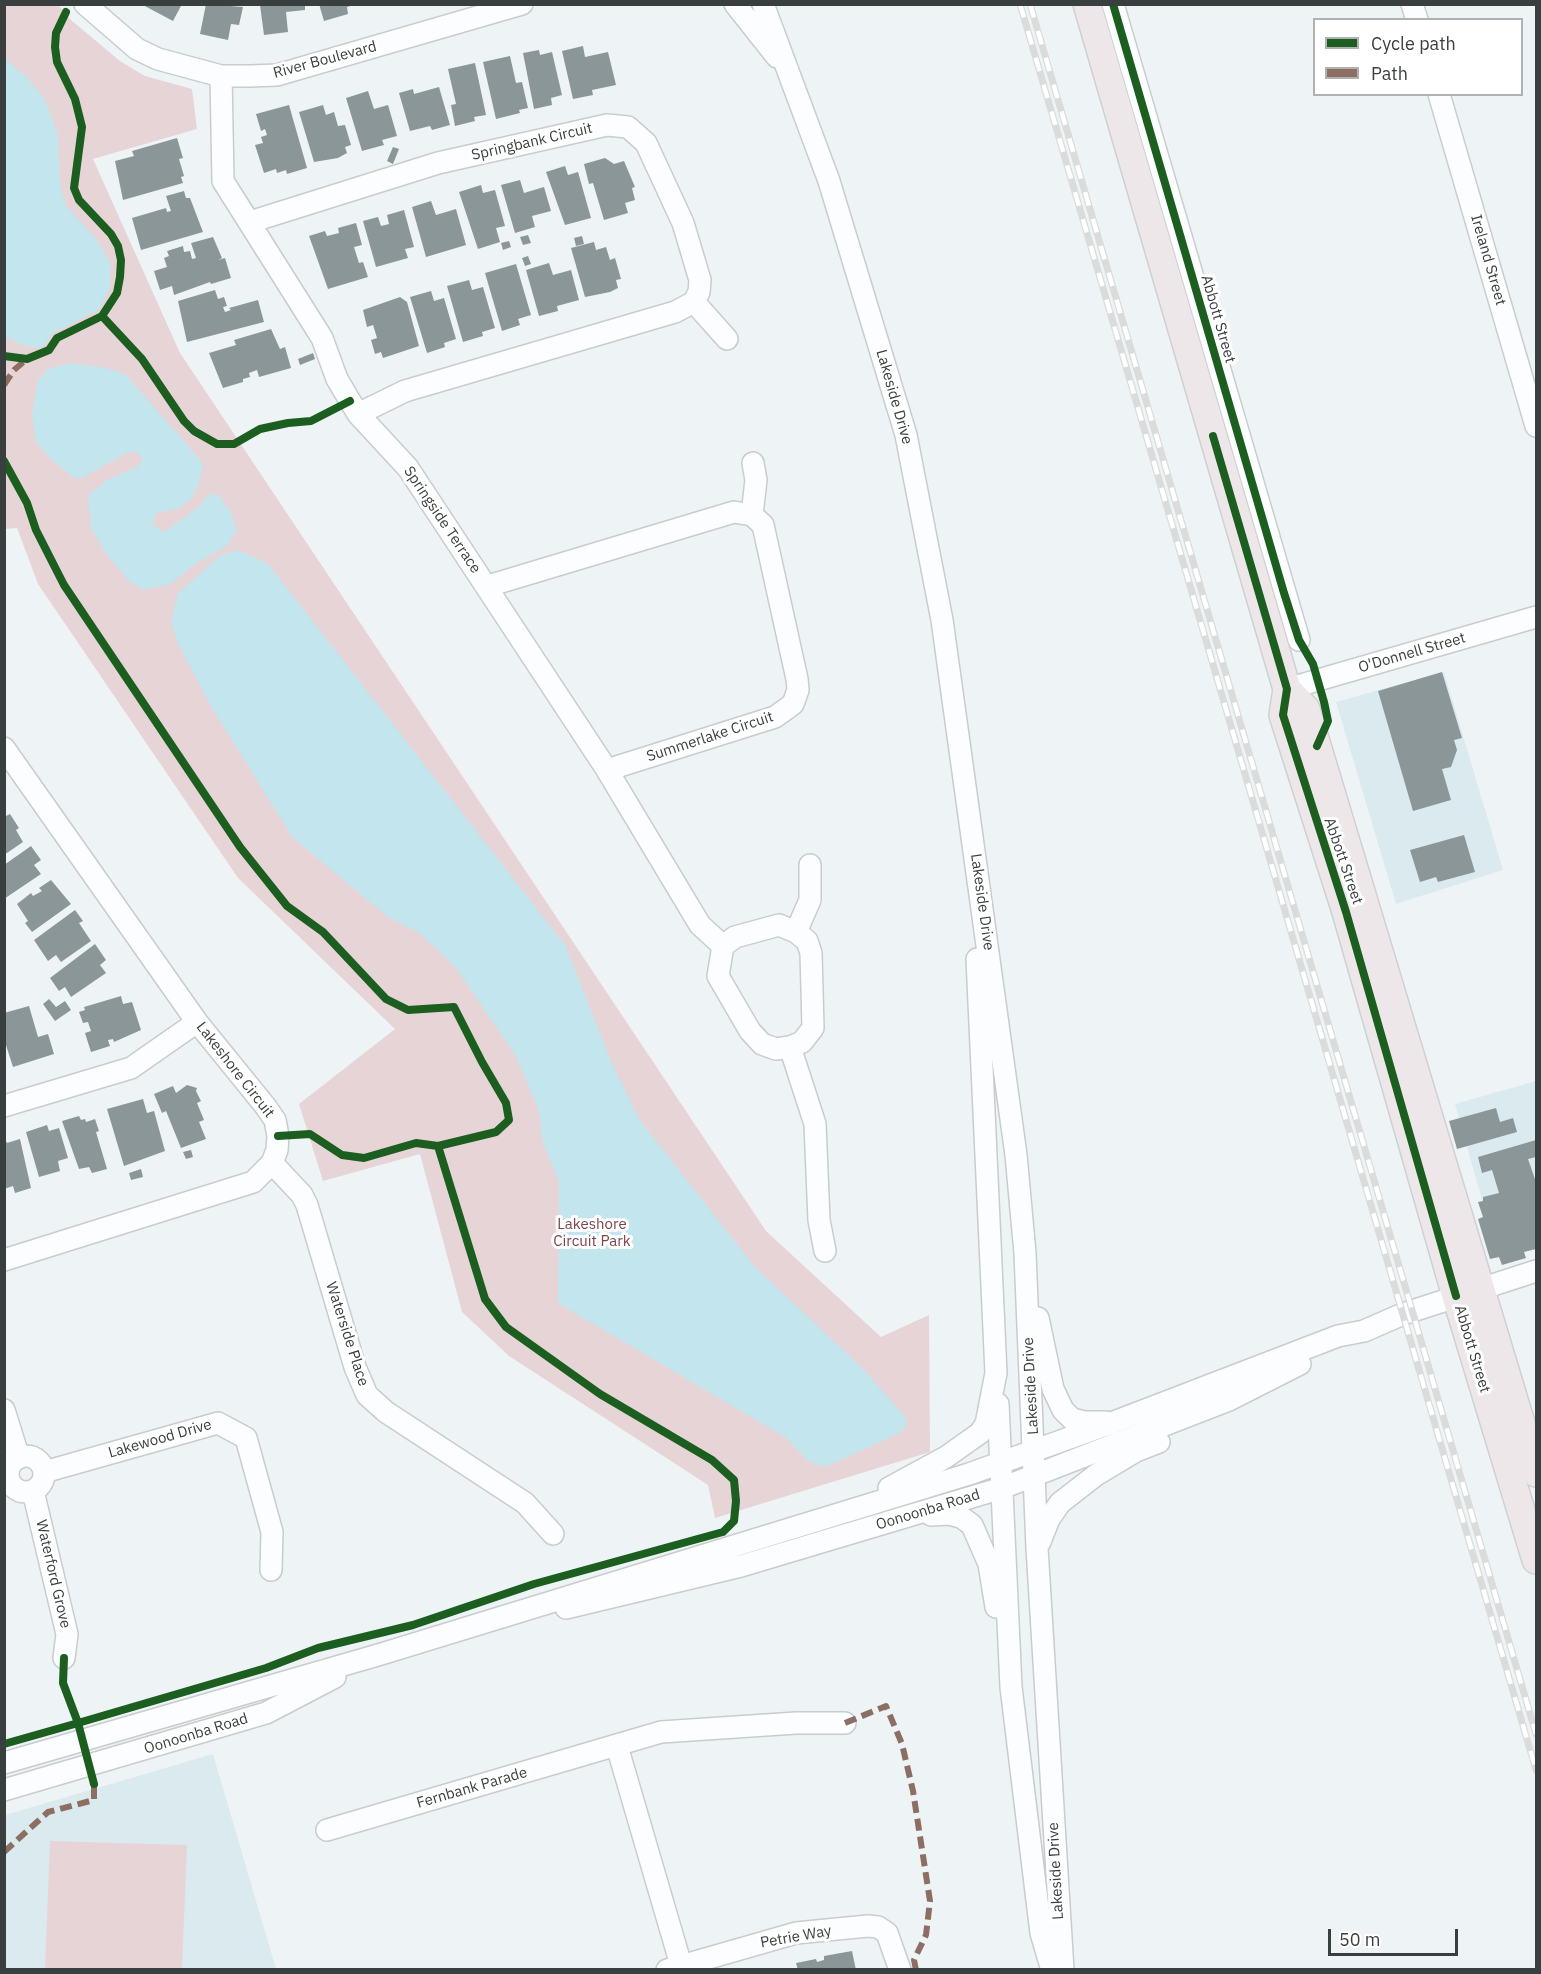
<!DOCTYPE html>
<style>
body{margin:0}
#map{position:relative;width:1541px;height:1974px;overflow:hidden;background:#eef4f6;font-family:"IBM Plex Sans",sans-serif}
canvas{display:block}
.frame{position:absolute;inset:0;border:6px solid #393e3f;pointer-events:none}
.legend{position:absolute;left:1313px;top:18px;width:210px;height:78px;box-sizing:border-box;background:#fff;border:2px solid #b0b2b2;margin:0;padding:8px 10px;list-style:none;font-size:18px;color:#393e3f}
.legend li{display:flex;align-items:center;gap:12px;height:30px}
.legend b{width:30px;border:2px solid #b0b2b2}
.scale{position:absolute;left:1328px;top:1929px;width:130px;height:27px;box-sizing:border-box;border:3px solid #393e3f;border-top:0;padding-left:8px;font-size:18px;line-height:21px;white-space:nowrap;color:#393e3f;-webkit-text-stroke:4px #fff;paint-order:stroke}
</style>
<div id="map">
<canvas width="1541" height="1974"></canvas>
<div class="frame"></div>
<ul class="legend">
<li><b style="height:8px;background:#1b5e20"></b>Cycle path</li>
<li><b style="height:8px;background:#8d6e63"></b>Path</li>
</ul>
<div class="scale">50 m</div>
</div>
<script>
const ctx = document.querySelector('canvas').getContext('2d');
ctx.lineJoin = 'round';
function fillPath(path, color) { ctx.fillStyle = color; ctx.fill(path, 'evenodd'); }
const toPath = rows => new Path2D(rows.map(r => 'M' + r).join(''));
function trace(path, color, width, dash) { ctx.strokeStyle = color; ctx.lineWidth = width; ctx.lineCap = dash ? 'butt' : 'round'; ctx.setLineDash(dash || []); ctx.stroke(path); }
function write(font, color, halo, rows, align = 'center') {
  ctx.font = font + ' "IBM Plex Sans",sans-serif'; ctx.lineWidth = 6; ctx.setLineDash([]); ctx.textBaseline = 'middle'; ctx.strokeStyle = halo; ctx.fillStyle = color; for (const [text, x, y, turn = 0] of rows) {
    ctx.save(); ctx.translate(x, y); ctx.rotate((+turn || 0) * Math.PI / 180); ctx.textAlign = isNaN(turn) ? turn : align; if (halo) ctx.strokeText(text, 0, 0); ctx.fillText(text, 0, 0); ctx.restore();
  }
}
fillPath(toPath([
 [1444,672,1503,870,1396,904,1336,702],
 [1536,1081,1536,1246,1498,1257,1455,1104],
 [213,1754,276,1969,5,1970,5,1815]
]), '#dbeaee');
fillPath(toPath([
 [4,5,58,5,71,20,120,61,145,76,192,89,197,129,93,159,180,353,766,1231,881,1337,929,1315,930,1452,715,1518,708,1485,509,1356,462,1312,420,1154,323,1181,299,1104,395,1029,238,878,38,584,17,528,5,529],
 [50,1841,187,1845,182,1969,45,1969]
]), '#e7d4d7');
fillPath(toPath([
 [5,58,29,80,44,98,58,134,60,185,66,206,95,238,110,262,110,288,98,310,53,333,42,348,24,346,5,336],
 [72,363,101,367,125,374,203,463,199,483,192,498,178,509,157,512,152,524,164,532,199,507,209,493,220,496,231,514,237,530,227,546,195,564,170,584,143,590,127,579,105,552,91,528,88,496,107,480,139,466,142,458,137,452,128,452,82,478,74,478,52,460,36,442,32,414,38,380,48,369],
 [238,550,268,564,565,945,611,1061,639,1119,754,1266,864,1370,904,1416,907,1425,898,1434,825,1467,808,1461,785,1437,558,1303,559,1182,542,1140,539,1111,516,1056,456,968,421,934,388,917,293,838,209,703,178,643,171,621,178,593,221,555]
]), '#c3e5ee');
fillPath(toPath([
 [141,4,182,4,173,21],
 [206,4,243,7,239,25,231,24,228,40,200,34],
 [319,4,354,4,354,5,347,7,348,14,324,21],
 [260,5,305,5,305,10,286,12,288,32,264,35],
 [583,46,585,57,608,52,616,85,592,90,593,95,573,99,562,51],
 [539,50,540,55,552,52,562,95,551,98,552,105,534,109,523,53],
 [510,56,516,83,522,82,528,108,519,110,520,113,496,119,483,62],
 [475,63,486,115,474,117,475,121,455,126,451,105,456,104,448,69],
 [439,87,450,125,432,130,430,126,410,131,399,93,413,89,414,94],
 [368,91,374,109,388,105,397,136,382,140,384,145,362,151,346,98],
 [289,105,307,168,287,174,286,170,277,173,276,169,264,173,255,145,263,143,261,137,267,135,265,129,261,131,256,114],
 [323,105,326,115,334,112,338,126,345,125,351,145,345,147,347,153,338,158,314,162,299,112],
 [177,138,183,158,179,159,184,176,181,177,183,183,123,200,115,161,134,156,132,151],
 [393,147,399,149,393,164,387,161],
 [605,158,614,164,624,161,635,187,632,188,635,200,625,203,628,213,604,220,593,183,589,184,584,164],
 [565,166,568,175,578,172,591,218,565,225,546,172],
 [520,180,524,193,544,187,551,211,532,216,535,227,515,233,501,185],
 [481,185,483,193,495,190,505,226,496,228,500,242,478,249,459,192],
 [184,191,186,198,190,198,203,232,141,250,132,218,166,208,167,212,171,211,166,196],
 [431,201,436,215,456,209,466,245,426,257,412,207],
 [404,210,414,247,405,249,408,258,376,267,363,221,378,217,381,226,389,224,387,215],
 [356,223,362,245,354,247,359,263,363,262,368,277,328,289,309,236,325,231,327,236,339,233,338,228],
 [528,235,531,243,523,245,520,237],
 [582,236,584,244,576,246,574,238],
 [213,237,222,258,218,260,225,258,231,278,211,284,210,282,174,295,172,286,160,290,154,271,167,267,164,258,169,256,167,251,183,246,184,252,190,251,192,259,196,258,191,243],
 [509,241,511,247,503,250,501,243],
 [594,242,596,250,606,247,610,260,615,258,621,279,616,280,618,288,610,292,585,297,571,248],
 [528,256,531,264,525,266,522,258],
 [549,263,553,275,571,270,579,300,557,306,558,311,539,316,526,270],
 [516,264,531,315,518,319,520,325,502,331,485,273],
 [469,280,472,290,483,287,495,328,482,332,483,336,463,342,447,286],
 [215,290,218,299,224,297,227,306,223,307,225,312,231,310,229,308,258,300,264,322,187,342,178,301],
 [431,291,434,301,444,298,456,339,444,343,445,347,427,353,410,297],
 [400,297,407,302,419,346,383,358,381,352,375,354,371,340,377,338,373,325,367,327,363,310],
 [271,329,280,349,285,347,291,368,259,377,257,370,249,373,250,377,243,379,243,382,223,388,209,353,236,345,234,340],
 [313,353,315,359,300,365,298,359],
 [1442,672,1462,738,1454,740,1457,750,1451,767,1442,769,1451,800,1413,811,1378,691],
 [10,814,19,828,16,830,23,842,4,855,4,817],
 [1464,835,1475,872,1438,882,1436,877,1420,882,1410,850],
 [31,846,41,860,34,865,41,874,4,899,4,865],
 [51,880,71,904,32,932,25,923,28,921,17,904,31,893,33,896,42,891,39,888],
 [75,910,83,921,79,923,91,941,61,962,56,955,48,961,34,940],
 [95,944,106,960,100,965,106,973,71,997,65,987,59,991,50,978],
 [121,996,123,1004,132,1002,141,1030,114,1042,113,1039,108,1040,110,1046,91,1052,85,1033,91,1031,88,1022,83,1023,79,1012,85,1010,84,1007],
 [49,999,56,1007,65,1001,71,1010,55,1021,43,1004],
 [29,1006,38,1037,48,1034,54,1054,13,1067,4,1039,4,1013],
 [187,1085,197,1088,196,1091,201,1101,197,1103,204,1120,199,1122,206,1139,181,1148,166,1111,162,1113,154,1094,173,1086,176,1093],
 [143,1099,147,1113,154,1111,165,1151,124,1166,107,1109],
 [1496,1108,1500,1122,1513,1118,1517,1132,1457,1149,1449,1121],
 [79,1116,81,1120,85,1119,86,1122,95,1119,99,1131,96,1132,107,1169,92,1173,89,1167,79,1169,62,1121],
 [47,1125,49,1131,59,1128,68,1158,58,1161,60,1171,39,1177,26,1132],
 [4,1137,7,1143,20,1139,31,1188,15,1193,13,1186,4,1189],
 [1536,1140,1536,1157,1528,1159,1536,1182,1536,1249,1524,1252,1526,1258,1502,1265,1499,1257,1490,1259,1478,1219,1483,1217,1478,1202,1483,1201,1483,1197,1499,1193,1492,1170,1482,1173,1478,1157],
 [191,1150,193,1157,186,1159,183,1152],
 [141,1169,143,1177,131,1180,129,1173],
 [852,1951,856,1970,798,1970,796,1963,816,1959,817,1962,824,1960,824,1956]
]), '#8b9698');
const minor = toPath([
 [85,4,137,49,158,59,221,76,250,76,277,75,522,4],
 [735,4,777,57],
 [763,4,829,181,906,435,942,620,1016,1155,1025,1253,1037,1548,1063,1970],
 [1113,4,1299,640],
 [1412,4,1417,20],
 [221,76,223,181,322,338,337,379,350,401,358,414,408,468,607,770,700,925,723,946,735,937,779,925,796,932,807,941,811,953,813,1028,802,1042,790,1047,776,1049,762,1044,750,1031,718,976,723,946],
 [1439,94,1536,426],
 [250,222,438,163,607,125,628,127,646,143,683,223,700,280,699,292,694,302,675,312,405,391,358,414],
 [694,302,727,339],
 [752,515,756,480,753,463],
 [488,586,734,512,752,515,763,525,797,679,798,690,793,704,775,717,607,770],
 [1287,689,1536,617],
 [4,748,197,1022,266,1107,275,1120,278,1136,277,1150,272,1163,253,1182,4,1260],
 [796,932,810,900,810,865],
 [790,1047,815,1124,819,1220,825,1251],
 [4,1106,131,1068,197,1022],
 [272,1163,302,1195,307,1205,355,1367,367,1395,386,1412,525,1503,553,1534],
 [1038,1318,1053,1389,1063,1410,1072,1419,1084,1422,1106,1422],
 [998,1404,1011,1687,1041,1933,1052,1970],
 [4,1410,19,1458],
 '8 1474a18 18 0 1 1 36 0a18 18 0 1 1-36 0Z',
 [44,1472,218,1423,246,1438,272,1532,271,1570],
 [889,1488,946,1457,980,1433,986,1424,996,1373,977,959],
 [33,1491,67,1634,64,1658],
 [931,1515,949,1514,961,1517,972,1525,989,1564,996,1607],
 [1040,1542,1049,1519,1060,1503,1096,1475,1136,1451,1159,1442],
 [566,1608,741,1566,1002,1488,1229,1400,1300,1364],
 [617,1746,681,1965],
 [4,1763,378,1655,969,1474,1114,1422,1338,1336,1364,1331,1403,1314,1536,1271],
 [4,1790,266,1713,335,1677],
 [327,1830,661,1732,796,1723,845,1723],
 [667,1970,796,1933,868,1926,878,1927,887,1933,900,1970]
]);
const major = toPath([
 [1087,4,1287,689,1283,715,1346,912,1456,1296,1536,1560],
 [1287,689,1306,709,1536,1473]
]);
trace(minor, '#c8ccce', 24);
trace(major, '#cdd1d2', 30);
trace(minor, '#fcfdfe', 21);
trace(major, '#eee7e9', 27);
const rail = toPath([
 [1020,4,1536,1770],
 [1030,4,1536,1734]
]);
trace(rail, '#dadcdc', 7);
trace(rail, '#fff', 4.5, [14]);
trace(toPath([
 [4,385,14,370,27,359],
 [845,1723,886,1706,902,1744,913,1791,930,1901,926,1935,914,1960,916,1970],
 [4,1852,48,1812,94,1800,94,1784]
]), '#8d6e63', 6, [12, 6]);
trace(toPath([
 [1113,4,1284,593,1299,640,1313,664,1324,702,1328,721,1317,746],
 [102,316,142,359,184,421,194,431,217,444,234,444,260,429,288,423,311,421,350,401],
 [4,356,27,359,49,350,57,338,102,316,117,293,120,277,121,260,118,246,111,234,79,200,74,188,82,127,75,99,57,62,55,47,56,33,66,12],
 [1213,436,1287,689,1283,715,1346,912,1456,1296],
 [4,461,27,503,36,530,64,585,240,847,287,906,323,932,386,999,408,1010,454,1007,482,1062,506,1103,509,1120,496,1132,438,1146,416,1143,364,1158,342,1155,310,1134,278,1136],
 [64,1658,63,1683,78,1723,266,1668,318,1648,413,1625,534,1584,723,1532,734,1521,736,1501,734,1480,712,1460,600,1394,506,1327,485,1299,438,1146],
 [4,1744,78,1723,94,1784]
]), '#1b5e20', 8);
write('15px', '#393e3f', '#fff', [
 ["River Boulevard",325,60,-15],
 ["Springbank Circuit",532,142,-13],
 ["Ireland Street",1488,260,74],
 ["Abbott Street",1218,319,74],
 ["Lakeside Drive",894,397,74],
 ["Springside Terrace",442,520,56],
 ["O'Donnell Street",1412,653,-16],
 ["Summerlake Circuit",710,737,-18],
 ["Abbott Street",1343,861,71],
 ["Lakeside Drive",982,902,82],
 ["Lakeshore Circuit",235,1070,52],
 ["Waterside Place",347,1334,72],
 ["Abbott Street",1472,1349,73],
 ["Lakeside Drive",1031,1386,-93],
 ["Lakewood Drive",160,1439,-16],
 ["Oonoonba Road",928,1510,-17],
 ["Waterford Grove",53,1574,77],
 ["Oonoonba Road",196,1734,-17],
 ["Fernbank Parade",472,1788,-16],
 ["Lakeside Drive",1056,1871,-93],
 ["Petrie Way",796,1937,-10]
]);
write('15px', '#7e444c', '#fff', [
 ["Lakeshore",592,1225],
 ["Circuit Park",592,1242]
]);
</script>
